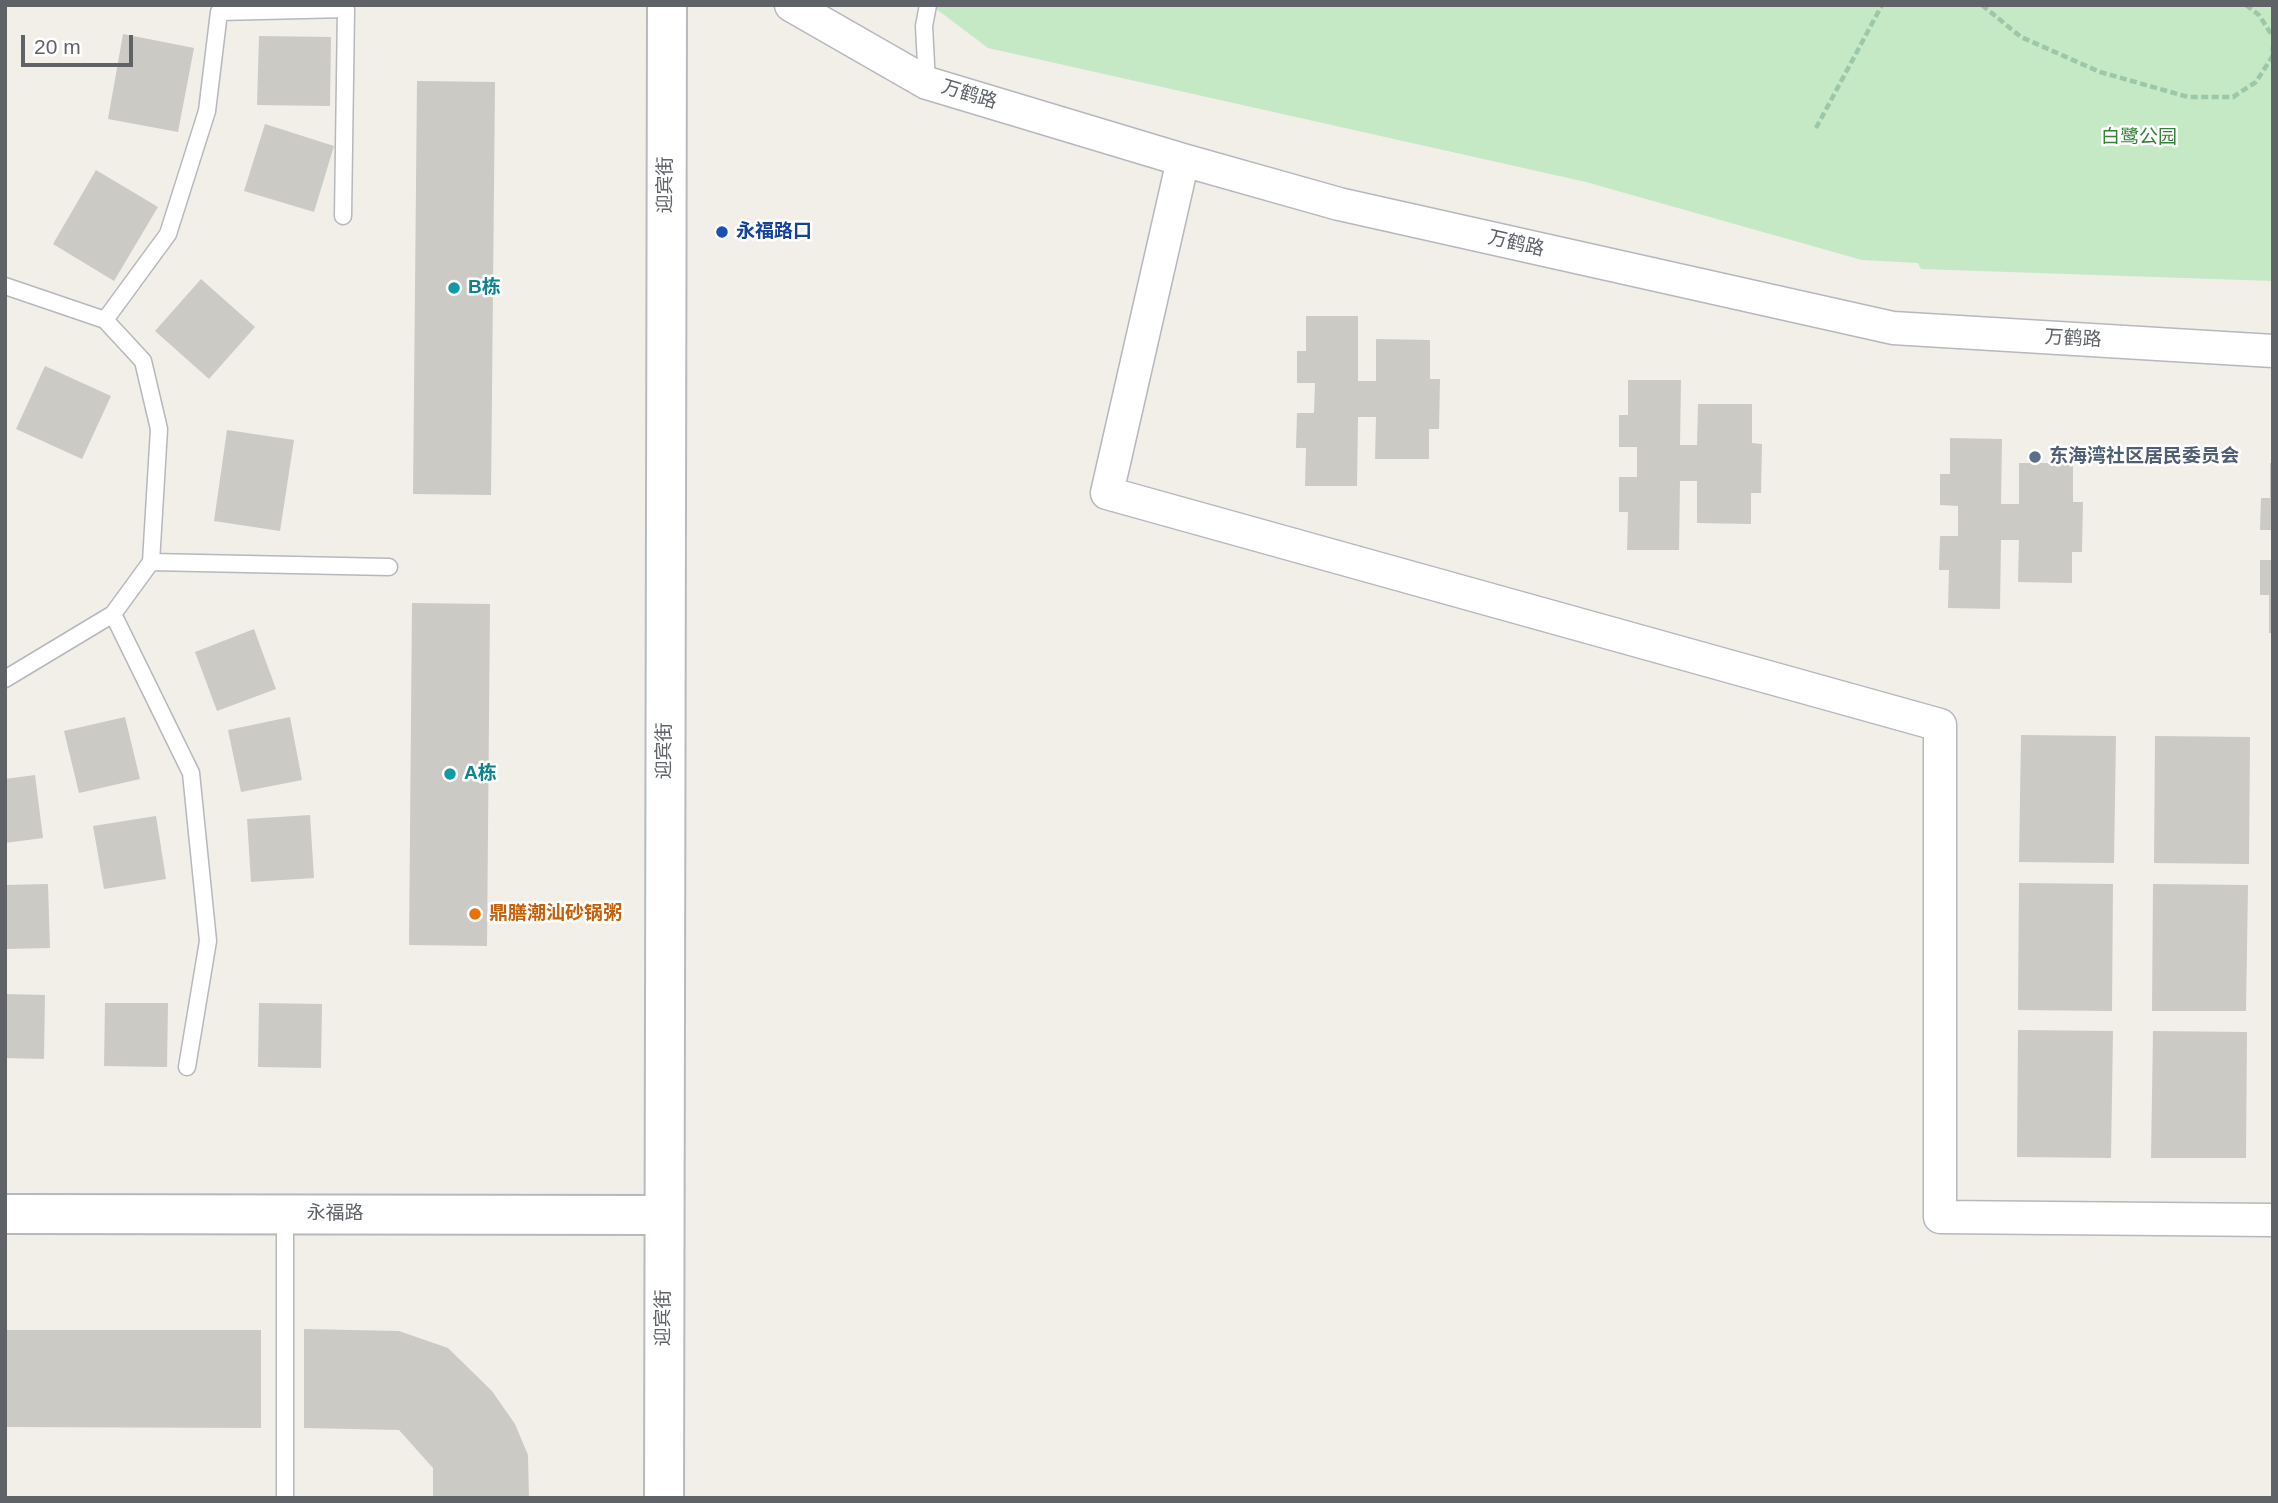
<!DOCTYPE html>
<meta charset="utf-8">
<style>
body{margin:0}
#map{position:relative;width:2278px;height:1503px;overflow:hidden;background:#f1efe8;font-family:Helvetica,sans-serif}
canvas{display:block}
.frame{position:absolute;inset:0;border:7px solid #5f6368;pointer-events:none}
.scale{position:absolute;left:21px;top:35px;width:112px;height:32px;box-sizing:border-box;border:4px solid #5f6368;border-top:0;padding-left:9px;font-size:21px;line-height:24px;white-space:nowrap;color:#5f6368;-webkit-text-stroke:5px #fff;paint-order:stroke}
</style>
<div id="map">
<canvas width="2278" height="1503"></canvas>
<div class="frame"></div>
<div class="scale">20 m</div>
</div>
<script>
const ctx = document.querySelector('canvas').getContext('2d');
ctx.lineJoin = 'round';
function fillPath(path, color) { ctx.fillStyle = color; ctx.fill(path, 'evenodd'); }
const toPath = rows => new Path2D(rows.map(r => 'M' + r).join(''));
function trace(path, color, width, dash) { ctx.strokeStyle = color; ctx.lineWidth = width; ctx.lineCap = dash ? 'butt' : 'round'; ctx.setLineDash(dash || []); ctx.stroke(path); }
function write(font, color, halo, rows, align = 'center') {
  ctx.font = font + ' Helvetica,"Noto Sans SC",sans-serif'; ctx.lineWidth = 5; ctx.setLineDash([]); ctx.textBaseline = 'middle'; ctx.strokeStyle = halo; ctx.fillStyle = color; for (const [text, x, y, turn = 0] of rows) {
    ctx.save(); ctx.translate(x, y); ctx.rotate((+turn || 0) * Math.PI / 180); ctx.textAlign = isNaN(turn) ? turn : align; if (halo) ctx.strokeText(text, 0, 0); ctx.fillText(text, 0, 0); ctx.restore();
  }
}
fillPath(toPath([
 [931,5,2273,5,2273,281,1921,269,1918,263,1862,260,1586,182,988,48]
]), '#c5e8c5');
fillPath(toPath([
 [123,34,194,48,178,132,108,119],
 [259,36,331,37,330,106,257,105],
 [417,81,495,82,491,495,413,494],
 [265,124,334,146,314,212,244,191],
 [96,170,158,207,114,281,53,244],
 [201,279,255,327,209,379,155,331],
 [1306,316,1358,316,1358,381,1376,381,1376,339,1430,340,1430,379,1440,379,1439,429,1429,429,1429,459,1375,459,1376,417,1358,417,1357,486,1305,486,1306,448,1296,448,1297,413,1314,413,1315,383,1297,383,1297,351,1306,351],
 [45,366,111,396,82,459,16,429],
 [1628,380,1681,380,1680,445,1697,445,1698,404,1752,404,1752,443,1762,444,1761,493,1751,493,1751,524,1697,523,1697,481,1680,481,1679,550,1627,550,1628,512,1619,512,1619,477,1637,477,1637,447,1619,447,1619,415,1628,415],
 [227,430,294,440,280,531,214,521],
 [1950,438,2002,439,2001,504,2019,504,2019,463,2073,463,2073,502,2083,502,2082,552,2072,552,2072,583,2018,582,2019,540,2001,540,2000,609,1948,608,1949,570,1939,570,1940,536,1958,536,1958,506,1940,505,1940,474,1950,474],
 [2270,463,2273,463,2273,530,2260,530,2261,498,2270,498],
 [2260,560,2273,560,2273,633,2269,633,2269,595,2260,595],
 [412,603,490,604,487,946,409,945],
 [254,629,276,689,217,711,195,652],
 [125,717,140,779,79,793,64,731],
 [290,717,302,780,241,792,228,730],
 [2021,735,2116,736,2114,863,2019,862],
 [2155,736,2250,737,2249,864,2154,863],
 [35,775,43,838,5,843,5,779],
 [310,815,314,878,251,882,247,819],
 [156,816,166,879,104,889,93,826],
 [2019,883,2113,884,2112,1011,2018,1010],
 [48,884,50,948,5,949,5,885],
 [2153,884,2248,885,2246,1011,2152,1011],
 [5,994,45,995,44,1059,5,1058],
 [105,1003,168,1003,167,1067,104,1066],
 [259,1003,322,1004,321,1068,258,1067],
 [2018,1030,2113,1031,2111,1158,2017,1157],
 [2153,1031,2247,1032,2246,1158,2151,1158],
 [304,1329,399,1331,448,1348,492,1391,515,1424,528,1455,529,1498,433,1498,433,1468,399,1430,304,1428],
 [5,1330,261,1330,261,1428,5,1427]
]), '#cccac5');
const service = toPath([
 [927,83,924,26,928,5],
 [5,286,105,320,143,361,159,429,151,562],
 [105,320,168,234,207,111,219,12,346,9,343,216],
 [113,614,191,773,208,941,187,1067],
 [5,679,113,614,151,562,389,567],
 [285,1214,285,1498]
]);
const minor = toPath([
 [791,5,927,83,1183,160,1339,204,1893,328,2273,351],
 [1183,160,1107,493,1940,725,1940,1217,2273,1220]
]);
const tertiary = toPath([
 [5,1214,664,1215]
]);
const secondary = toPath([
 [664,1498,667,5]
]);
trace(service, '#b5b8bc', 19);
trace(minor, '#b5b8bc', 35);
trace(tertiary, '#b5b8bc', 42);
trace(secondary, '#b6babf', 42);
trace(toPath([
 [1982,5,2021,37,2100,72,2188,97,2233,97,2256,82,2272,57,2273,46],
 [2246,5,2259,15,2273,37],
 [1816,128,1882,5]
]), '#9cc7a9', 4.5, [7, 3.5]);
trace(service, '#fff', 16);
trace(minor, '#fff', 32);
trace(tertiary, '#fff', 38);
trace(secondary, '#fff', 38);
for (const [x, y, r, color] of [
 [722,232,7,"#1a4fb4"],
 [454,288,7,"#0f9aa8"],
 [2035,457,7,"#5c6f8a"],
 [450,774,7,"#0f9aa8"],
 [475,914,7,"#e8710a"]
]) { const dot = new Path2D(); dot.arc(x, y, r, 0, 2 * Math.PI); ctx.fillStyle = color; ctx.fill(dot); trace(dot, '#fff', 2.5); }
write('19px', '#5f6368', '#fff', [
 ["万鹤路",969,95,17],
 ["迎宾街",666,185,-90],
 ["万鹤路",1516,244,13],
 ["万鹤路",2073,339,3],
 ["迎宾街",665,751,-90],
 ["永福路",335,1214],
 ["迎宾街",664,1318,-90]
]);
write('19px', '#348238', '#fff', [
 ["白鹭公园",2139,138]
]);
write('bold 19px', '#164399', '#fff', [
 ["永福路口",736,232]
], 'left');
write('bold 19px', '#0d838f', '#fff', [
 ["B栋",468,288],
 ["A栋",464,774]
], 'left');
write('bold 19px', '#4e5e75', '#fff', [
 ["东海湾社区居民委员会",2049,457]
], 'left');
write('bold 19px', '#c56008', '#fff', [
 ["鼎膳潮汕砂锅粥",489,914]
], 'left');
</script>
